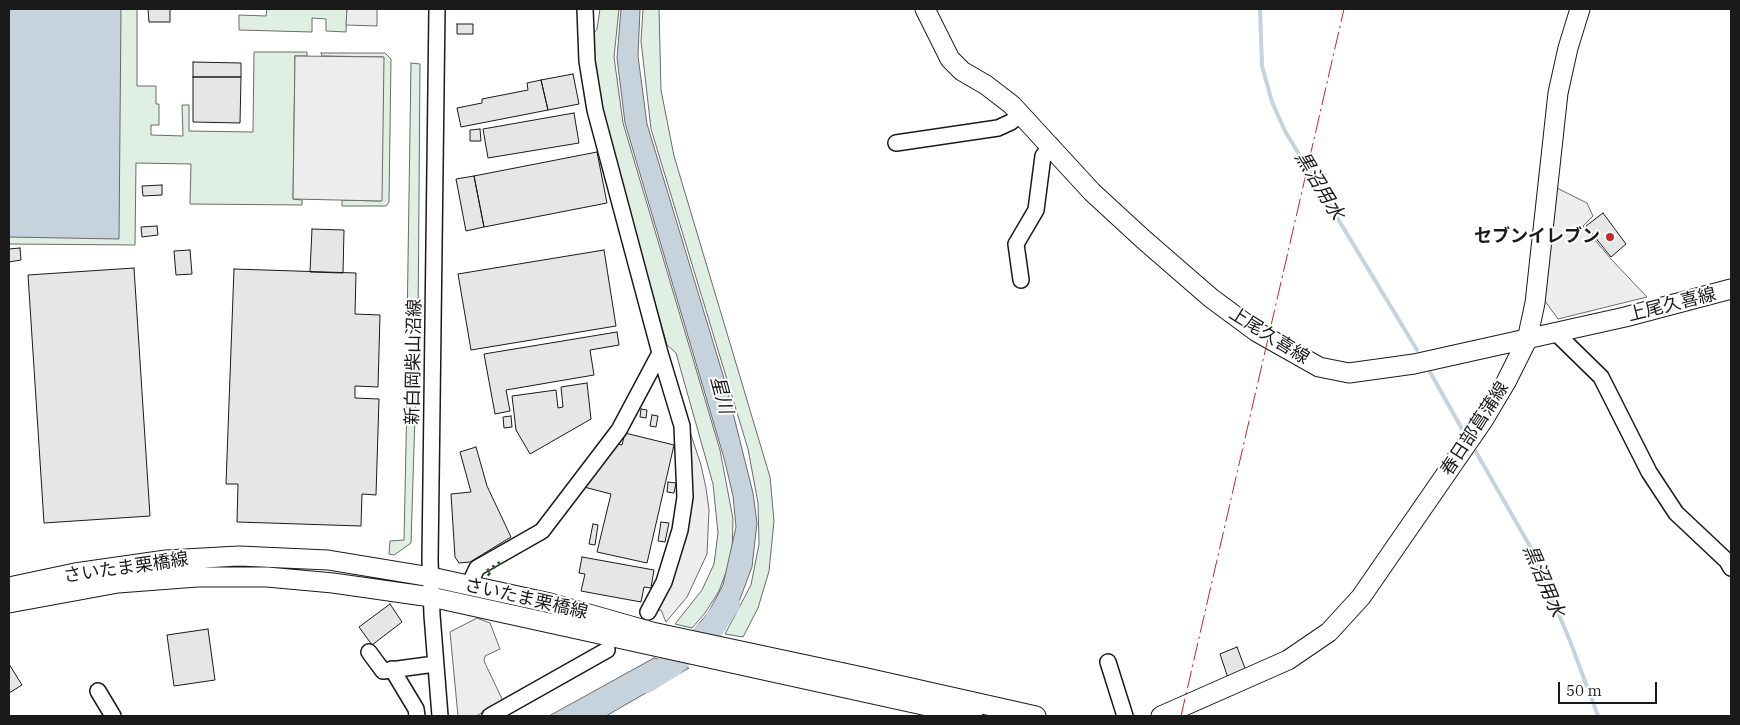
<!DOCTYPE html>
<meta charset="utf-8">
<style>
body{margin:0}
#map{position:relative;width:1740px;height:725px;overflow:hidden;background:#fff;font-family:"IBM Plex Serif",serif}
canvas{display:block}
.frame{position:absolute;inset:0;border:10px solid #1a1a1a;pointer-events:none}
.scale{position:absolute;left:1558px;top:682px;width:99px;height:22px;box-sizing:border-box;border:2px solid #1a1a1a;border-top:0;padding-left:6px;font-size:15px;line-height:18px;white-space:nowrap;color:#1a1a1a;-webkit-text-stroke:4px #fff;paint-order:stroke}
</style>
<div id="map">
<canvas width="1740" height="725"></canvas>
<div class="frame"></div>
<div class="scale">50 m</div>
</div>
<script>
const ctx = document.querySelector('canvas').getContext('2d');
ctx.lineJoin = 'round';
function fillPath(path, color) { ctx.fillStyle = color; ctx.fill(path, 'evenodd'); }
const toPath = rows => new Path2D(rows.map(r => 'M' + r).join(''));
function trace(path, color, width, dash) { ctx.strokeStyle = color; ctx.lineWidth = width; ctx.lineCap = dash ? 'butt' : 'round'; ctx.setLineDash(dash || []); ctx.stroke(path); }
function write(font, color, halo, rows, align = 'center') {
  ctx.font = font + ' "IBM Plex Serif","Noto Sans JP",serif'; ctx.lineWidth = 4; ctx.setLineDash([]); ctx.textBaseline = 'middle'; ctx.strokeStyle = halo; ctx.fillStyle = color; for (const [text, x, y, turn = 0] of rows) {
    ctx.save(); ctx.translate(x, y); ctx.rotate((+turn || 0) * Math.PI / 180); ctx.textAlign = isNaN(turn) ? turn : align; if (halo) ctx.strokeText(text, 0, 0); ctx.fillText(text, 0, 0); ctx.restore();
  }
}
const green = toPath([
 [9,9,137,9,137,86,156,86,156,104,159,104,159,125,151,125,151,135,183,136,182,105,189,105,189,131,253,132,254,52,307,52,307,56,295,56,293,199,302,200,302,205,190,204,191,164,136,163,135,245,9,244,9,9],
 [267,9,347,9,346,32,326,31,326,19,312,18,312,32,239,30,239,15,266,16,267,9],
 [600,9,619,9,614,57,623,123,720,450,733,519,732,556,719,591,705,613,692,628,675,624,702,590,714,564,718,533,713,484,676,353,667,345,606,128,596,83,592,36,597,29,600,9],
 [643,9,659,9,661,90,674,156,770,477,774,521,769,571,758,608,743,637,725,634,751,585,759,544,758,503,748,449,651,129,641,41,643,9],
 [321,53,385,53,391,59,389,202,386,206,342,206,342,200,381,201,383,57,322,56,321,53],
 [411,63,420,64,418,327,407,328,411,63],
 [408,352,417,352,411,543,394,555,389,554,390,541,404,540,408,352]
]);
fillPath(green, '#e0efe3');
trace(green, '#6a6a6a', 1);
const parking = toPath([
 [347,9,377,9,377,26,346,25,347,9],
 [295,56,384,57,382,201,293,199,295,56],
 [1555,187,1587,203,1593,216,1583,226,1611,259,1647,297,1558,319,1542,297,1555,187],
 [688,426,701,465,706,488,709,510,707,554,687,597,666,622,661,610,656,610,669,589,679,556,692,489,688,426],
 [477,618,490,623,500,649,485,656,484,661,503,701,476,716,458,716,450,632,477,618]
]);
fillPath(parking, '#ededed');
trace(parking, '#6a6a6a', 1);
const water = toPath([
 [9,9,121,9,119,239,9,237,9,9],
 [621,9,640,9,638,56,647,124,726,385,753,493,757,523,752,567,740,599,721,633,696,627,708,613,723,585,736,527,733,496,724,458,625,123,617,58,621,9],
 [654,658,689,668,606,716,549,716,654,658]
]);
fillPath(water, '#c6d2dc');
trace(water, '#6a6a6a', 1);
trace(toPath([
 [1260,9,1262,66,1272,102,1285,131,1417,350],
 [1430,372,1462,429],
 [1476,452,1531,548,1570,641,1598,716]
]), '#c6d2dc', 4);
trace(toPath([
 [646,681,673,664,712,628,728,604]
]), '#c6d2dc', 24);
const building = toPath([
 [148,9,170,9,170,22,149,22,148,9],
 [457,24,473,24,473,34,457,34,457,24],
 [193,62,241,63,241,77,193,77,193,62],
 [573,74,579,104,548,110,541,80,573,74],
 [193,77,241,77,240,123,193,122,193,77],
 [541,80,548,110,461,127,457,108,482,103,482,99,528,90,527,83,541,80],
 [574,113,579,143,488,158,483,129,574,113],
 [480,129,481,141,470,141,470,130,480,129],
 [597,152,607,203,484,227,474,176,597,152],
 [474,176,484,227,466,231,456,179,474,176],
 [162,185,162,195,143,196,142,186,162,185],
 [1603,213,1626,244,1611,257,1586,226,1603,213],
 [157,226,158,235,142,237,141,227,157,226],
 [312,229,344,230,343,273,310,272,312,229],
 [20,248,21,260,9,262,9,249,20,248],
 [190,250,192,274,176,275,174,251,190,250],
 [604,250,616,326,471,350,458,274,604,250],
 [134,268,150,516,44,523,28,275,134,268],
 [234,269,356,273,355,314,380,315,378,387,355,386,355,398,379,399,376,495,362,494,361,526,237,522,238,484,226,484,234,269],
 [617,332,619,345,590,350,594,375,506,390,510,411,495,414,484,354,617,332],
 [587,383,591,419,530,454,516,430,512,396,556,390,558,408,563,407,561,387,587,383],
 [641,409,647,410,646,418,640,417,641,409],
 [652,415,658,416,656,427,650,426,652,415],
 [511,416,512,427,504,428,503,417,511,416],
 [625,433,674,445,647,563,597,552,611,494,584,487,618,444,622,445,625,433],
 [476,447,487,486,511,537,470,562,459,563,455,557,451,494,471,492,460,452,476,447],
 [668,482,676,483,674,493,667,492,668,482],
 [661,522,669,523,665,542,658,541,661,522],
 [593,524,598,525,595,545,589,544,593,524],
 [582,557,654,570,651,588,644,587,641,602,581,591,585,574,579,573,582,557],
 [390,604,402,622,372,645,359,627,390,604],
 [208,629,215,680,174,686,167,635,208,629],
 [1237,647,1246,671,1228,678,1220,654,1237,647],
 [9,664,22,685,9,693,9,664]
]);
fillPath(building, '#e6e6e6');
trace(building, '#1a1a1a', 1);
const minor = toPath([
 [437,9,430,560,432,615,440,716],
 [585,9,587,61,595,110,660,353,682,426,685,497,680,530,664,582,648,612],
 [896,143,998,128,1011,122,1021,114],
 [1021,280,1016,244,1036,210,1043,156,1051,145],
 [1556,333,1601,377,1649,472,1676,513,1727,561,1731,568],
 [469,585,477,568,542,531,619,430,660,353],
 [369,652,383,671,435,664],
 [1108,662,1125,716],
 [392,669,416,709,417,716],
 [98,691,113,716],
 [490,716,607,650]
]);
const major = toPath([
 [925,9,950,59,962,71,986,85,1012,105,1092,192,1143,239,1211,298,1257,332,1319,367,1349,373,1414,364,1625,317,1731,289],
 [9,587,75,573,166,560,239,556,328,560,431,577,550,603,652,632,858,676,1036,716],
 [9,603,118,583,197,577,267,577,333,583,431,597,973,716],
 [1161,716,1288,660,1329,632,1361,597,1484,419,1506,382,1527,340,1535,303,1558,93,1568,48,1580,9]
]);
trace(minor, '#1a1a1a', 18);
trace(major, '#1a1a1a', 21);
trace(minor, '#fff', 15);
trace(major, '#fff', 19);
trace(toPath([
 [490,575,486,572,501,562]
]), '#2b5a34', 4, [2.5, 4]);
trace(toPath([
 [1181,716,1344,9]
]), '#c62828', 1, [18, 4, 2.5, 4]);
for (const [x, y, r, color] of [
 [1610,237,5,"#c62828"]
]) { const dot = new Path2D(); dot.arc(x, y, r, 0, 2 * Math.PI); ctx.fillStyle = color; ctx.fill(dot); trace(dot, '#fff', 2); }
write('bold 18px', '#1a1a1a', '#fff', [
 ["セブンイレブン",1600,237]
], 'right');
write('18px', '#1a1a1a', '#fff', [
 ["上尾久喜線",1672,305,-14],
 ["上尾久喜線",1269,336,32],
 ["新白岡柴山沼線",414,362,-89],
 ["春日部菖蒲線",1475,429,-57],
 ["さいたま栗橋線",126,568,-8],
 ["さいたま栗橋線",526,599,13]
]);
write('italic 19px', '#1a1a1a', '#fff', [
 ["黒沼用水",1319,186,59],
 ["星川",721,395,75],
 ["黒沼用水",1543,581,67]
]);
</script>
